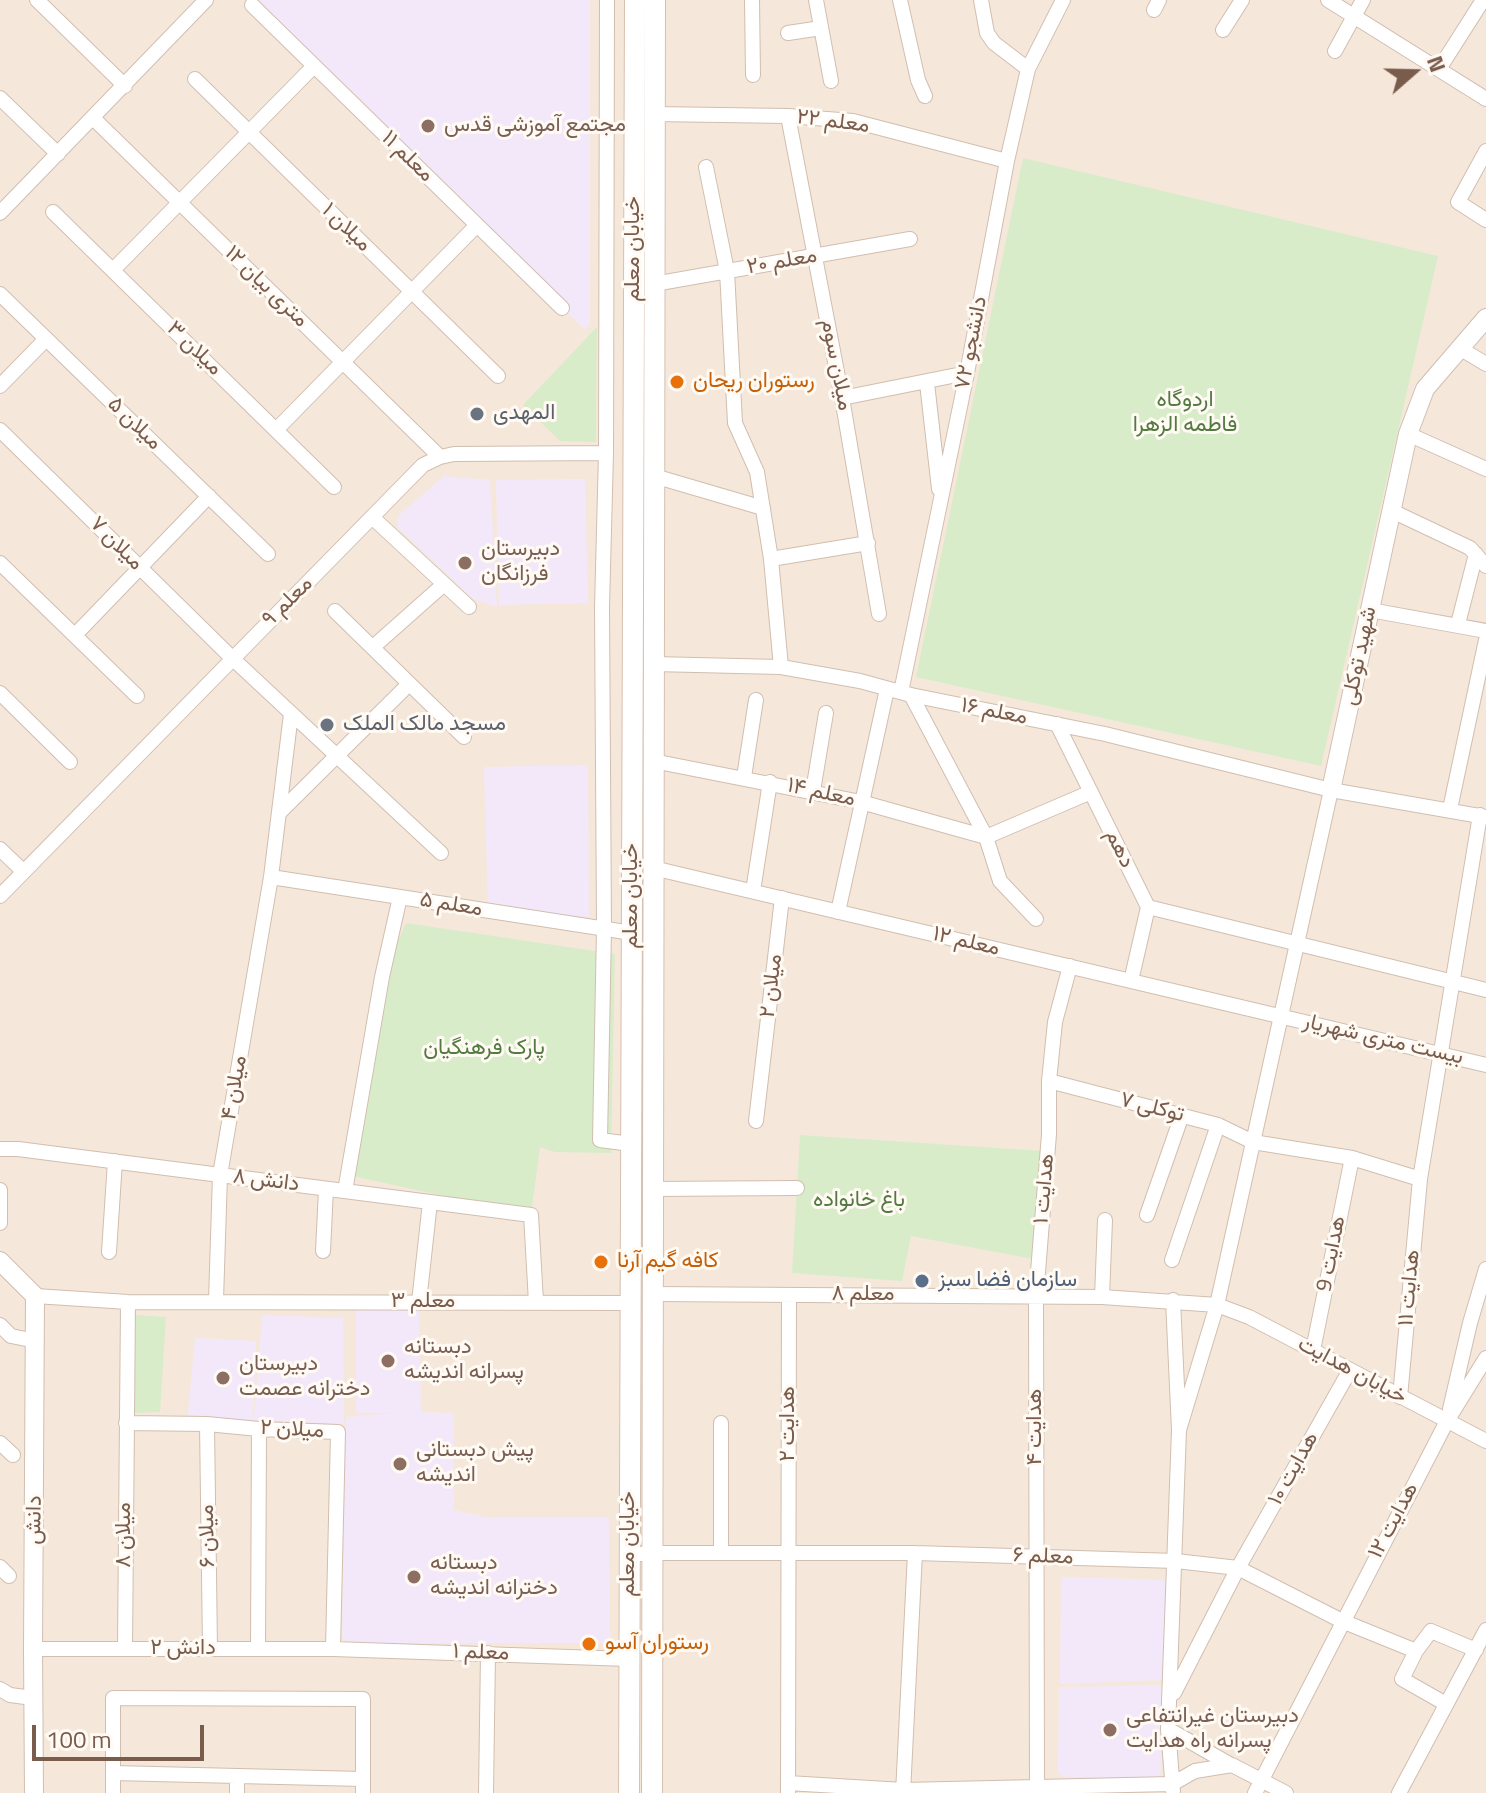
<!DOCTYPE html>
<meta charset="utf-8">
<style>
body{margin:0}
#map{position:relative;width:1486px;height:1793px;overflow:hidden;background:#fdf6ec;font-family:"Titillium Web",sans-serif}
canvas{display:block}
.north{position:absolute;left:1374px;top:32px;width:80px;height:80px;-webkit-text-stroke:6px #fffaf3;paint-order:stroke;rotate:70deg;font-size:22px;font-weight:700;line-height:32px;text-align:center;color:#7a5c4d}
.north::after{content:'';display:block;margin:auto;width:28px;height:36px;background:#7a5c4d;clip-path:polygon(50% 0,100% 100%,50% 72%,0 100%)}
.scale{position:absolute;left:32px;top:1725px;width:172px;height:36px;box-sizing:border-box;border:4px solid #7a5c4d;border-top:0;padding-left:10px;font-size:24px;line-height:28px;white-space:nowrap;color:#7a5c4d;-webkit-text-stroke:6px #fffaf3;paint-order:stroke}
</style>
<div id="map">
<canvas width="1486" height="1793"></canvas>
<div class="north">N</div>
<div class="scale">100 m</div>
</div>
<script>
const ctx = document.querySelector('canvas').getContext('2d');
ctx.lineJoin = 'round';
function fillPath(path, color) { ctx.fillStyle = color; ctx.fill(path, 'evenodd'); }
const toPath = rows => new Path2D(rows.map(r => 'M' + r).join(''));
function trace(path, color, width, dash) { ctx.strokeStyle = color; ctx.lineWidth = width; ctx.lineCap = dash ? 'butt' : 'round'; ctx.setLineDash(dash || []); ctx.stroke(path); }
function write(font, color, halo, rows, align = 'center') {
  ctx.font = font + ' "Titillium Web",Vazirmatn,sans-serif'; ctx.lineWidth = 6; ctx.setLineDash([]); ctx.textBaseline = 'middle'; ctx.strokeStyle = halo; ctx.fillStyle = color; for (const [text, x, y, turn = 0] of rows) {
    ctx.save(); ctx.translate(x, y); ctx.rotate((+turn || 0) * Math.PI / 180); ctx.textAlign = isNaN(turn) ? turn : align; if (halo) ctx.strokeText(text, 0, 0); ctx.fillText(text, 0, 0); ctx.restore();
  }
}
fillPath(toPath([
 [0,0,1486,0,1486,1793,0,1793]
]), '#f5e8da');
fillPath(toPath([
 [247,0,590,0,590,324,585,330,429,173,426,175],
 [444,476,490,480,497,607,473,599,398,528,398,516],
 [585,479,588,603,499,605,496,480],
 [588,765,589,917,488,911,484,767],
 [356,1310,419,1310,421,1412,453,1413,454,1510,485,1517,609,1517,610,1643,350,1643,342,1638,346,1417,397,1413,356,1413],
 [262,1315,343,1318,344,1424,254,1420],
 [195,1338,256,1341,253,1422,188,1415],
 [1061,1577,1167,1580,1165,1680,1060,1684],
 [1165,1685,1160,1777,1065,1777,1058,1773,1059,1687]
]), '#f3e8fa');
fillPath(toPath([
 [1023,158,1438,256,1321,766,916,677],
 [597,327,596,442,560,441,523,405],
 [406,923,615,954,611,1153,555,1152,540,1147,531,1215,348,1175,382,977],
 [800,1135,1043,1151,1033,1259,911,1236,902,1281,792,1273],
 [136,1315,166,1317,160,1412,131,1413]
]), '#d8ecc9');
const minor = toPath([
 [37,0,125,86],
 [607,0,606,453,602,607,604,928,600,1140,631,1144],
 [752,0,753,75],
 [816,0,831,81],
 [900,0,918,80,925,96],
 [981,0,987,33,994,43,1028,69],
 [1328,0,1486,99],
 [252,5,562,308],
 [1154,10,1159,0],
 [1223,30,1242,0],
 [788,33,821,28],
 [1335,51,1363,0],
 [1439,69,1483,0],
 [195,79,498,376],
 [0,98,58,154],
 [654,114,788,116,853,121,1007,161],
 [788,116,842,398,879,614],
 [93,118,440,457],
 [1486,151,1458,202,1486,220],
 [706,167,727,271,735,423,757,472,771,559,781,667],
 [53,212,334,487],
 [0,213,206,0],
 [113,270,314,66],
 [654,284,910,239],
 [0,294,268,554],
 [1461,349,1486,364],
 [927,383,939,489],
 [0,386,46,339],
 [842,398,967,373],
 [0,430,232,658,441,853],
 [276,430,477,225],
 [1408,434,1486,469],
 [654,476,763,508],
 [1392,511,1470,548,1486,566],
 [372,517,469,607],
 [771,559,868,543],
 [0,563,137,696],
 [1370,610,1486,631],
 [335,611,464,737],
 [1458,624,1476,554],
 [75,635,209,496],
 [373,647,443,585],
 [653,664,781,667,860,681,911,695,1105,734,1331,790,1486,817],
 [901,692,967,373,1007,161,1028,69,1063,0],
 [0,693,70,762],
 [911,695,986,837,1000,881,1036,919],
 [1057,724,1148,907,1131,981],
 [653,761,861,802,986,837],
 [744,777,756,700],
 [813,791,826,713],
 [1450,809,1486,640],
 [279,813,408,685],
 [986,837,1091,792],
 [0,849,24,872],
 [653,868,1486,1065],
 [271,877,632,933],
 [753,891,770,782],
 [0,896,423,465,440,457,454,454,606,453],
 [1148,907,1486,990],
 [838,912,887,689],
 [1049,1081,1218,1125,1253,1142,1352,1158,1420,1179],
 [756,1121,782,898],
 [0,1149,18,1149,531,1215,536,1302],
 [652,1189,797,1188],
 [0,1190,0,1223],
 [345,1191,382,977,400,897],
 [1147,1215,1182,1115],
 [323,1251,326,1189],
 [109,1252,115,1161],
 [1172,1260,1218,1125],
 [652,1294,1102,1297,1217,1305,1249,1317,1486,1441],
 [35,1296,128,1302,630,1303],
 [1102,1297,1105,1220],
 [216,1300,220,1175,271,877,291,714],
 [419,1302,430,1202],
 [0,1325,11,1336,36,1341],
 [1313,1350,1352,1158],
 [1400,1397,1420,1179,1480,815],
 [1450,1409,1470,1323,1486,1269],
 [126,1423,207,1424,259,1429,338,1432,333,1649],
 [721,1423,721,1553],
 [207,1424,210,1649],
 [1179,1430,1217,1305,1331,790],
 [0,1443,13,1455],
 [629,1555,652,1553,915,1553,1176,1561,1238,1568,1342,1621,1416,1651],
 [0,1567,9,1576],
 [125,1648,128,1302],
 [33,1649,333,1649,629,1659],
 [258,1649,259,1429],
 [0,1689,10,1695,33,1698],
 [1174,1693,1238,1568,1350,1370],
 [1446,1704,1402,1679,1416,1651,1431,1631,1476,1650],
 [1168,1729,1231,1765],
 [113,1773,363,1779],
 [788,1783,903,1790,1172,1784,1195,1771,1232,1765,1286,1793],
 [1173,1791,1168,1729,1179,1430,1173,1300],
 [113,1793,113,1698,363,1699,363,1793],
 [237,1793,237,1776],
 [486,1793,488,1653],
 [788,1793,789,1295],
 [903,1793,915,1553],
 [1037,1793,1036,1297,1049,1134,1049,1081,1055,1022,1070,966],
 [1255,1793,1447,1421,1486,1358],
 [1399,1793,1486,1630]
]);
const tertiary = toPath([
 [1331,790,1408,434,1425,389,1486,318],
 [0,1261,35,1296,33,1649,34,1793]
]);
const secondary = toPath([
 [629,1793,635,0],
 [652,1793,655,0]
]);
trace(minor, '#d1beb0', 16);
trace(tertiary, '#d1beb0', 20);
trace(secondary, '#d6c0b0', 22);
trace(minor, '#fff', 14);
trace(tertiary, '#fff', 18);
trace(secondary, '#fff', 20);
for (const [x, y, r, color] of [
 [428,126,8,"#8d6e63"],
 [677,382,8,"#e8710a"],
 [477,414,8,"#6b7280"],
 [465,563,8,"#8d6e63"],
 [327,725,8,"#6b7280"],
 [601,1262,8,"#e8710a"],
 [922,1281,8,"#5c6f8a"],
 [388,1361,8,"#8d6e63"],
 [223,1378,8,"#8d6e63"],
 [400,1464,8,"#8d6e63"],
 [414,1577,8,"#8d6e63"],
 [589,1644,8,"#e8710a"],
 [1110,1730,8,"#8d6e63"]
]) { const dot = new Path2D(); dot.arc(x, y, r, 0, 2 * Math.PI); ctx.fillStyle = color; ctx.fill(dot); trace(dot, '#fffaf3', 3); }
write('22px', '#7a5c4d', '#fffaf3', [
 ["معلم ۲۲",833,122,7],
 ["معلم ۱۱",407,157,44],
 ["میلان ۱",346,228,44],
 ["خیابان معلم",634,249,-90],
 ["معلم ۲۰",782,262,-10],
 ["۱۲ متری بیان",266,287,44],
 ["دانشجو ۷۲",972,343,-79],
 ["میلان ۳",194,349,44],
 ["میلان سوم",836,365,79],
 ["میلان ۵",134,424,44],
 ["میلان ۷",116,544,45],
 ["معلم ۹",288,602,-45],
 ["شهید توکلی",1360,656,-78],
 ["معلم ۱۶",994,712,11],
 ["معلم ۱۴",821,793,12],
 ["دهم",1119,849,64],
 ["خیابان معلم",632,896,-90],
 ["معلم ۵",451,905,9],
 ["معلم ۱۲",966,942,13],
 ["میلان ۲",772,986,-83],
 ["بیست متری شهریار",1383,1040,13],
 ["میلان ۴",235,1088,-80],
 ["توکلی ۷",1152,1108,14],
 ["دانش ۸",266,1181,7],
 ["هدایت ۱",1045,1189,-85],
 ["هدایت 9",1332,1254,-79],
 ["هدایت ۱۱",1410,1288,-85],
 ["معلم ۸",863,1295],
 ["معلم ۳",423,1302],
 ["خیابان هدایت",1352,1371,28],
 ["هدایت ۲",789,1424,-90],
 ["هدایت ۴",1036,1427,-90],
 ["میلان ۲",292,1430,3],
 ["هدایت ۱۰",1294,1469,-61],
 ["دانش",35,1520,-89],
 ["هدایت ۱۲",1394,1521,-62],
 ["میلان ۸",125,1535,-90],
 ["میلان ۶",208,1536,-91],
 ["خیابان معلم",629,1544,-90],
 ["معلم ۶",1043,1557,2],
 ["دانش ۲",183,1649],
 ["معلم ۱",481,1653,2]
]);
write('22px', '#785e54', '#fffaf3', [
 ["مجتمع آموزشی قدس",444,126],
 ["دبیرستان",481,550],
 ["فرزانگان",481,575],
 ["دبستانه",404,1348],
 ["پسرانه اندیشه",404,1373],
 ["دبیرستان",239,1365],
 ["دخترانه عصمت",239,1390],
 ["پیش دبستانی",416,1451],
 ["اندیشه",416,1476],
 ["دبستانه",430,1564],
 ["دخترانه اندیشه",430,1589],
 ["دبیرستان غیرانتفاعی",1126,1717],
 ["پسرانه راه هدایت",1126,1742]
], 'left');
write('22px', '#c56008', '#fffaf3', [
 ["رستوران ریحان",693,382],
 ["کافه گیم آرنا",617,1262],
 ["رستوران آسو",605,1644]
], 'left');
write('22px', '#537a41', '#fffaf3', [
 ["اردوگاه",1185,401],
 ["فاطمه الزهرا",1185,426],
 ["پارک فرهنگیان",484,1049],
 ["باغ خانواده",859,1201]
]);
write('22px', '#5b616d', '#fffaf3', [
 ["المهدی",493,414],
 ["مسجد مالک الملک",343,725]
], 'left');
write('22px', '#4e5e75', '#fffaf3', [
 ["سازمان فضا سبز",938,1281]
], 'left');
</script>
